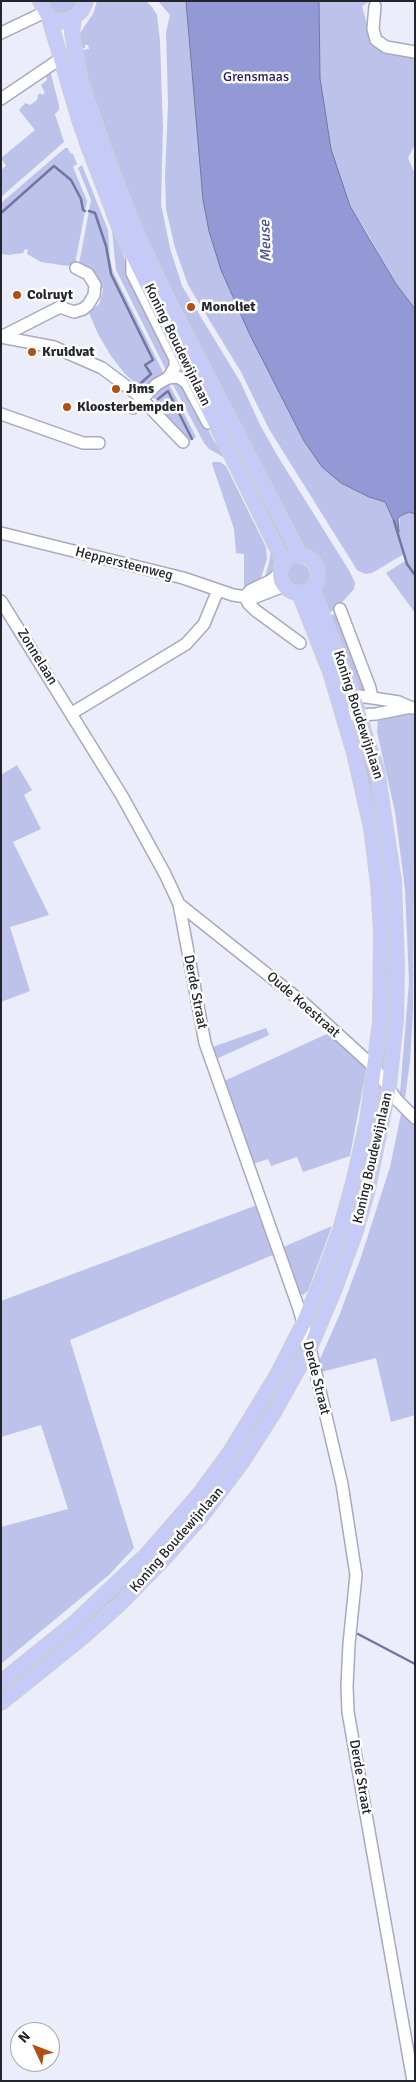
<!DOCTYPE html>
<style>
body{margin:0}
#map{position:relative;width:416px;height:2082px;overflow:hidden;background:#ebedfb;font-family:Signika,sans-serif}
canvas{display:block}
.frame{position:absolute;inset:0;border:2px solid #23242c;pointer-events:none}
.north{position:absolute;left:10px;top:2022px;width:50px;height:50px;box-sizing:border-box;background:#fff;border:1px solid #a7a7ab;border-radius:50%;rotate:313deg;font-size:14px;font-weight:700;line-height:20px;text-align:center;color:#23242c}
.north::after{content:'';display:block;margin:auto;width:18px;height:22px;background:#b15012;clip-path:polygon(50% 0,100% 100%,50% 72%,0 100%)}
</style>
<div id="map">
<canvas width="416" height="2082"></canvas>
<div class="frame"></div>
<div class="north">N</div>
</div>
<script>
const ctx = document.querySelector('canvas').getContext('2d');
ctx.lineJoin = 'round';
function fillPath(path, color) { ctx.fillStyle = color; ctx.fill(path, 'evenodd'); }
const toPath = rows => new Path2D(rows.map(r => 'M' + r).join(''));
function trace(path, color, width, dash) { ctx.strokeStyle = color; ctx.lineWidth = width; ctx.lineCap = dash ? 'butt' : 'round'; ctx.setLineDash(dash || []); ctx.stroke(path); }
function write(font, color, halo, rows, align = 'center') {
  ctx.font = font + ' Signika,sans-serif'; ctx.lineWidth = 5; ctx.setLineDash([]); ctx.textBaseline = 'middle'; ctx.strokeStyle = halo; ctx.fillStyle = color; for (const [text, x, y, turn = 0] of rows) {
    ctx.save(); ctx.translate(x, y); ctx.rotate((+turn || 0) * Math.PI / 180); ctx.textAlign = isNaN(turn) ? turn : align; if (halo) ctx.strokeText(text, 0, 0); ctx.fillText(text, 0, 0); ctx.restore();
  }
}
fillPath(toPath([
 [43,1,81,1,74,12,56,16],
 [97,1,146,1,152,7,157,15,160,41,163,128,161,204,170,248,182,286,241,383,260,425,277,455,350,572,355,583,354,589,336,609,326,614,318,588,322,576,319,565,314,557,304,552,138,227,77,51,89,49,88,45,85,45,85,48,77,50,80,40,80,33,93,14],
 [158,1,186,1,203,199,233,298,304,441,313,452,369,497,385,502,399,530,400,516,409,512,415,514,415,613,386,573,405,561,404,554,372,573,365,574,357,570,269,429,241,372,188,285,175,248,166,209,165,176,168,104,166,32,170,15],
 [319,1,370,1,362,6,371,39,415,54,415,144,408,158,415,174,415,309,396,284,369,236,350,206,330,148,320,78],
 [49,73,51,74,59,105,59,110,55,114,64,142,1,197,1,170,6,166,1,158,35,130,19,110,25,103,30,105,37,100,38,95,40,93,42,95,45,93,41,85,47,80,46,74],
 [66,101,117,232,128,271,171,359,167,372,116,270,112,230,80,147],
 [65,148,68,148,70,153,73,154,77,164,73,167,87,201,75,264,67,266,41,262,27,254,28,250,25,249,23,253,8,255,1,254,1,203],
 [82,165,108,230,110,259,113,272,164,374,149,385,147,384,142,389,125,374,111,356,98,334,89,313,99,304,103,290,97,275,91,269,79,264,91,200,78,168],
 [141,263,292,551,285,554],
 [171,381,175,381,186,387,214,441,222,450,279,560,276,570,264,580,269,563,271,551,225,458,209,449,204,443],
 [168,382,196,437,188,442,164,417,155,402,157,400,152,397,155,391],
 [213,462,220,462,226,466,266,547,267,559,260,581,244,591,244,554,236,553,234,529,212,464],
 '286 575a12 12 0 1 1 24 0a12 12 0 1 1-24 0Z',
 [335,614,337,614,365,687,362,690,357,690,327,617],
 [399,712,415,714,413,1011,410,1061,405,1098,400,1093,409,982,405,889,395,812,377,732,378,718],
 [351,720,357,720,374,782,389,882,392,994,385,1068,380,1066,385,993],
 [17,765,32,790,24,795,41,829,13,842,49,915,10,927,30,991,1,1002,1,775],
 [266,1028,269,1035,214,1060,210,1048],
 [331,1032,367,1066,350,1156,303,1172,297,1157,271,1166,268,1159,250,1165,222,1082],
 [380,1087,383,1088,358,1208,314,1325,311,1326,309,1324,376,1090],
 [406,1113,415,1125,415,1415,391,1422,376,1358,321,1372,320,1365,320,1359,339,1316,361,1257,390,1167,401,1114],
 [257,1205,275,1254,70,1340,134,1548,109,1575,1,1664,1,1527,68,1509,41,1425,1,1437,1,1301],
 [332,1226,308,1291,303,1295,297,1290,281,1248],
 [299,1345,303,1347,254,1436,197,1515,101,1614,1,1696,1,1688,154,1553]
]), '#bdc2eb');
const water = toPath([
 [186,1,319,1,320,78,331,149,350,206,396,284,415,309,415,514,409,512,400,516,398,519,399,532,385,502,369,497,341,483,322,467,304,441,250,335,221,270,209,231,203,200,186,1]
]);
fillPath(water, '#9399d5');
trace(water, '#7176a2', 1);
trace(toPath([
 [89,211,95,213,106,246,111,274,153,360,145,365,151,374,141,383],
 [1,213,54,166,71,180,81,199,83,210,85,211],
 [158,399,168,391,192,439],
 [394,521,407,564,415,575],
 [358,1634,415,1664]
]), '#7176a2', 2.5);
const minor = toPath([
 [375,6,373,29,376,40,386,47,415,52],
 [1,33,45,12],
 [1,99,60,59],
 [132,253,132,273,175,359,175,367,168,378,178,377,186,382,208,423],
 [1,337,54,347,102,368,138,395,183,442],
 [1,337,60,307,74,312,83,309,88,305,94,295,95,285,88,274,76,268],
 [133,408,157,384,168,378],
 [1,414,83,443,99,443],
 [1,533,183,578,233,595,253,598,284,586],
 [245,596,248,603,255,610,300,643],
 [245,596,251,590,270,581,280,573],
 [1,601,122,796,165,874,179,904,205,1043,299,1309,310,1348,342,1484,356,1575,349,1644,347,1686,348,1712,413,2081],
 [340,609,370,688,372,698],
 [353,695,399,702,412,708],
 [72,713,186,644,204,624,218,590],
 [344,714,359,715,376,714,411,707],
 [179,904,306,1005,375,1068,397,1100,415,1118]
]);
const major = toPath([
 [40,1,49,18,60,22,74,18,82,10,86,1],
 [49,18,80,123,119,227,284,563],
 [74,18,72,33,81,81,105,152,134,227,165,294,300,555],
 '280 574a19 19 0 1 1 38 0a19 19 0 1 1-38 0Z',
 [1,1682,74,1623,147,1554,200,1493,230,1452,277,1375,303,1324,321,1281,340,1230,354,1179,367,1121,380,1022,381,934,378,884,371,828,354,753,330,672,299,593],
 [1,1703,83,1637,121,1603,162,1561,202,1516,243,1461,273,1414,310,1348,334,1291,356,1231,368,1189,389,1086,396,1020,397,965,394,881,377,769,367,741,353,695,312,587]
]);
trace(minor, '#a7aabf', 14);
trace(major, '#cfcfd1', 16);
trace(minor, '#fff', 11);
trace(major, '#c6caf6', 14);
for (const [x, y, r, color] of [
 [17,295,5,"#b15012"],
 [191,307,5,"#b15012"],
 [32,352,5,"#b15012"],
 [116,389,5,"#b15012"],
 [67,407,5,"#b15012"]
]) { const dot = new Path2D(); dot.arc(x, y, r, 0, 2 * Math.PI); ctx.fillStyle = color; ctx.fill(dot); trace(dot, '#fff', 2); }
write('14px', '#252066', '#fff', [
 ["Grensmaas",256,77]
]);
write('bold 14px', '#23242c', '#fff', [
 ["Colruyt",27,295],
 ["Monoliet",201,307],
 ["Kruidvat",42,352],
 ["Jims",126,389],
 ["Kloosterbempden",77,407]
], 'left');
write('14px', '#23242c', '#fff', [
 ["Koning Boudewijnlaan",177,345,64],
 ["Heppersteenweg",124,564,14],
 ["Zonnelaan",37,657,58],
 ["Koning Boudewijnlaan",358,715,72],
 ["Derde Straat",195,992,79],
 ["Oude Koestraat",303,1005,41],
 ["Koning Boudewijnlaan",373,1158,-77],
 ["Derde Straat",316,1378,76],
 ["Koning Boudewijnlaan",177,1540,-49],
 ["Derde Straat",360,1777,80]
]);
write('italic 15px', '#4c4e98', '#fff', [
 ["Meuse",266,241,-92]
]);
</script>
